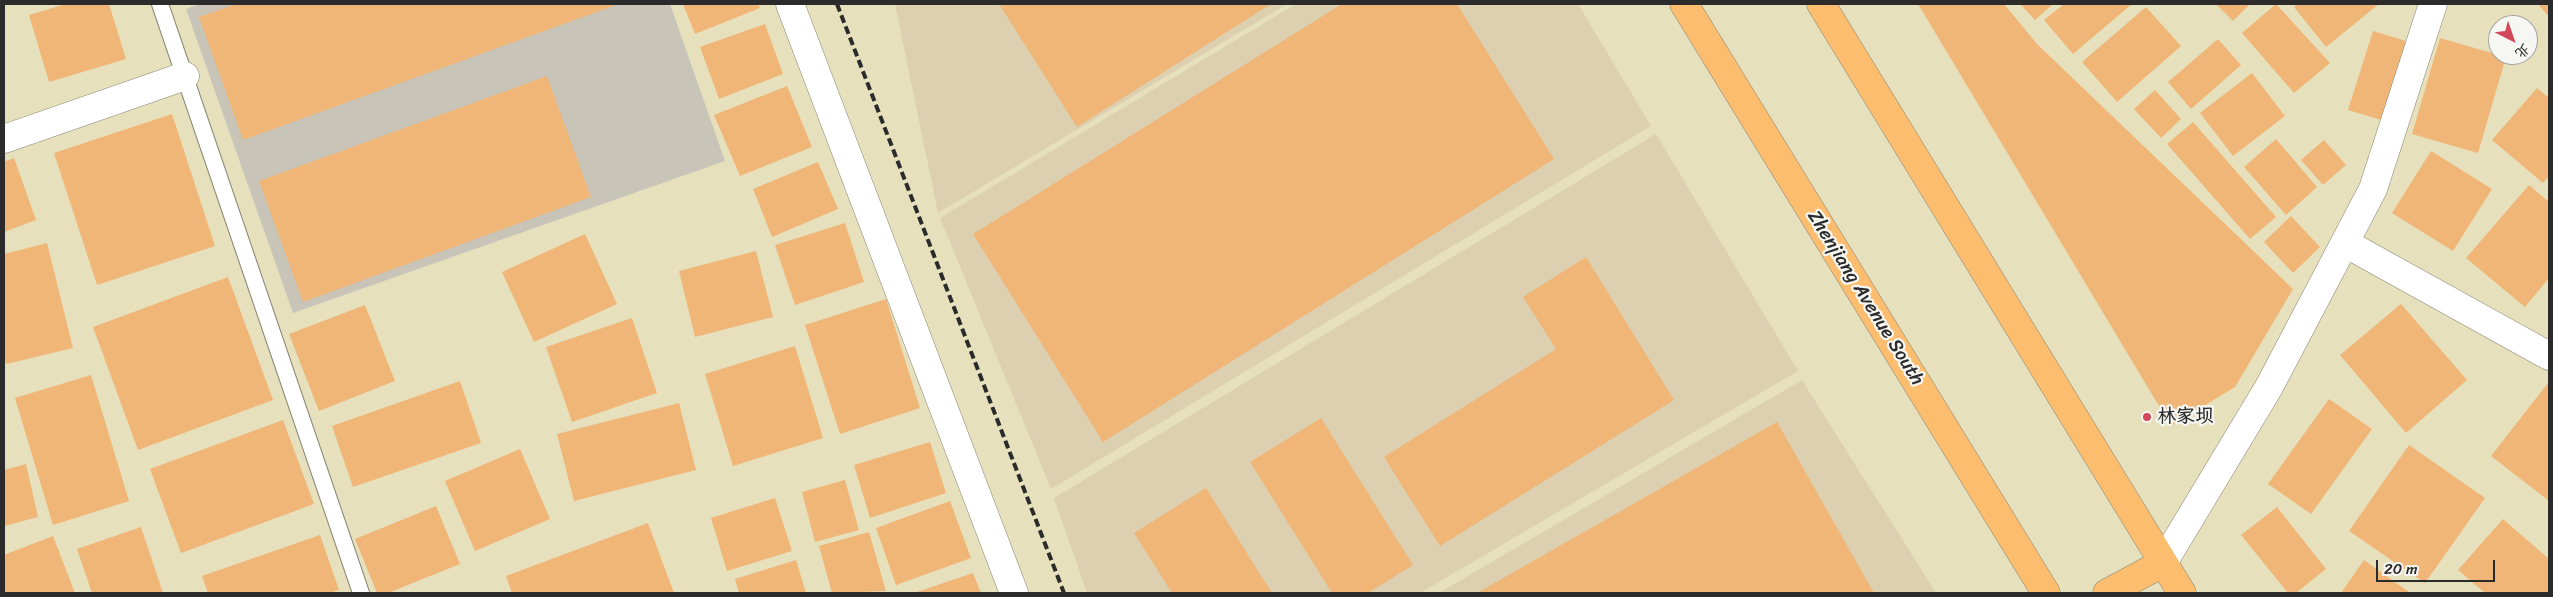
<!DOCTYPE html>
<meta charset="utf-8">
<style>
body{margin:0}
#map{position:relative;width:2553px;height:597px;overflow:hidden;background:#e7e0bd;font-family:Sriracha,"LXGW WenKai TC",sans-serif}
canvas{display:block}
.frame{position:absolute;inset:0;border:5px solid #2b2b2b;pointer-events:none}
.north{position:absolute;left:2488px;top:15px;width:50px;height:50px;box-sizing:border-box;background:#f6f6f2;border:1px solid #a5a5a2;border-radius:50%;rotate:139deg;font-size:14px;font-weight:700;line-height:20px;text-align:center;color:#2b2b2b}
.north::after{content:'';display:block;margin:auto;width:18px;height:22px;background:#d1495b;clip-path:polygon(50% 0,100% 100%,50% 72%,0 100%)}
.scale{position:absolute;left:2376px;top:560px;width:119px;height:22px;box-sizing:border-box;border:2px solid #2b2b2b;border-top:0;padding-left:6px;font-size:15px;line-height:18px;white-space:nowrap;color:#2b2b2b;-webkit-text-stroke:4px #f6f6f2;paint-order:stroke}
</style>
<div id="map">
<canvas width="2553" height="597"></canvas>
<div class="frame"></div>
<div class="north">北</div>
<div class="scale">20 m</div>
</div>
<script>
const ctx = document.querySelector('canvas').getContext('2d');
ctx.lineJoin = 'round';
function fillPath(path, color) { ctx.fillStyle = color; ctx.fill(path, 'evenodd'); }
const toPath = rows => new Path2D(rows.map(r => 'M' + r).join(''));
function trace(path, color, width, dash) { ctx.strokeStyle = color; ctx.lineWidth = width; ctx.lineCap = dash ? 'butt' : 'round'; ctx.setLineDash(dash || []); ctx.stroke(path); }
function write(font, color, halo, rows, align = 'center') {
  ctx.font = font + ' Sriracha,"LXGW WenKai TC",sans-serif'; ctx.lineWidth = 4.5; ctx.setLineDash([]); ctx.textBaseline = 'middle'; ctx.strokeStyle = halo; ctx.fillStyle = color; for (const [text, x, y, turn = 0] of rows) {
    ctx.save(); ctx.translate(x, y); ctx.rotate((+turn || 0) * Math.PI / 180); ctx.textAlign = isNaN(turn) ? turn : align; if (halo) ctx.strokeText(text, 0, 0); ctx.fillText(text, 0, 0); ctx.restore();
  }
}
fillPath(toPath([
 [895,4,1287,4,938,213],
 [1296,4,1578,4,1651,126,1051,489,940,218],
 [1656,134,1798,371,1420,593,1087,593,1054,498],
 [1802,380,1936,593,1439,593]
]), '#dcd0b1');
fillPath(toPath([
 [200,4,670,4,725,161,293,313,186,9]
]), '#c8c4b8');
fillPath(toPath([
 [66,4,109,4,126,59,49,82,29,15],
 [236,4,619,4,243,140,199,17],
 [683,4,758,4,760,8,695,34],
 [999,4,1271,4,1077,127],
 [1342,4,1457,4,1554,159,1103,442,973,234],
 [1918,4,2004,4,2037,44,2293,289,2235,387,2171,426],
 [2020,4,2053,4,2035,20],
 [2064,4,2132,4,2073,54,2044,20],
 [2216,4,2250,4,2233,21],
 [2276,4,2330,63,2294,93,2242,33],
 [2298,4,2379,4,2326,47,2294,7],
 [2538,4,2549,4,2549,17],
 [2146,7,2181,46,2117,102,2082,62],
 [765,24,783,74,719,99,700,47],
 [2373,31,2406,41,2381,120,2348,110],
 [2440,38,2506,57,2478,153,2412,134],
 [2218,39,2241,65,2191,109,2168,82],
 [2252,73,2285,116,2233,156,2200,113],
 [547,76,591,197,303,302,259,181],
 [787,86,812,147,740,176,714,115],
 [2537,88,2549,98,2549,176,2543,183,2492,140],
 [2155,90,2181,119,2161,138,2134,109],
 [172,114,215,246,97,285,54,153],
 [2193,122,2276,217,2250,239,2167,144],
 [2276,139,2317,187,2286,215,2244,167],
 [2324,140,2346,165,2323,185,2301,160],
 [2431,151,2492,189,2453,251,2392,213],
 [14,158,36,220,4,232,4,162],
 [818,162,838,209,772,237,753,189],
 [2529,185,2549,202,2549,278,2525,307,2466,258],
 [2291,216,2320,247,2293,273,2264,242],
 [845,223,864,282,795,305,775,245],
 [585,234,617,304,534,342,502,272],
 [47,243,73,348,6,364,4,355,4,254],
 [756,251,773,317,695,337,679,271],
 [1586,257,1674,400,1440,546,1384,457,1556,349,1523,297],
 [228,277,273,400,138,450,93,327],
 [886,299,920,408,840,434,805,325],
 [2401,304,2467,380,2406,433,2340,355],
 [365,305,395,381,319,411,289,334],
 [632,318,657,393,572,422,546,347],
 [795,346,823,438,733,466,705,374],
 [91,375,129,501,53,525,15,398],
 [460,381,481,443,353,487,332,426],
 [2548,383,2549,385,2549,501,2491,456],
 [2329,399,2372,429,2311,514,2268,484],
 [679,403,696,470,574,501,557,434],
 [1321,418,1413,565,1368,593,1332,593,1250,462],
 [283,420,314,504,181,553,150,469],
 [1777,422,1874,593,1477,593],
 [930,442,946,493,870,518,854,465],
 [2409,445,2485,498,2425,583,2349,531],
 [520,449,550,519,475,551,445,481],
 [26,464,38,517,4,526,4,470],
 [845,480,859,530,815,542,802,492],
 [1206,488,1272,593,1172,593,1134,533],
 [775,498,792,551,727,571,711,518],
 [950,501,971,558,896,585,876,528],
 [436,506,460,564,388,593,377,593,355,539],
 [2277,507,2326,569,2296,593,2288,593,2241,535],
 [2503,519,2549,559,2548,593,2485,593,2458,570],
 [648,523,674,593,512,593,506,576],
 [141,527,163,593,92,593,77,549],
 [869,532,886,591,832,593,819,546],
 [320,535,339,590,329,593,208,593,202,576],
 [53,536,75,593,4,593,4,555],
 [796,560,806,593,739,593,735,579],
 [2364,560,2409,592,2408,593,2341,593],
 [973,573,981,593,914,593]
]), '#efb677');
const service = toPath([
 [160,4,361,593]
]);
const minor = toPath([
 [790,4,1014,593],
 [4,139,185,76],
 [2345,243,2549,356],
 [2163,563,2269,387,2373,189,2433,4]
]);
const primary = toPath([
 [1684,4,2046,593],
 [1821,4,2182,593],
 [2107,593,2163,563]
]);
trace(service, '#898674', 18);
trace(minor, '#898674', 29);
trace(primary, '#898674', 29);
trace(service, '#fff', 16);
trace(minor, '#fff', 28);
trace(primary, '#fcbd6f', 28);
trace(toPath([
 [837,4,1064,593]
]), '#2b2b2b', 4, [8, 4]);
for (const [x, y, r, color] of [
 [2147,417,5,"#d1495b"]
]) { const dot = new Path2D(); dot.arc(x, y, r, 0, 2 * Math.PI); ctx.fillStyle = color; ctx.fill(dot); trace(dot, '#f6f6f2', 2); }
write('19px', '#2b2b2b', '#f6f6f2', [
 ["Zhenjiang Avenue South",1865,298,58]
]);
write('bold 19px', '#2b2b2b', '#f6f6f2', [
 ["林家坝",2157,417]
], 'left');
</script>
